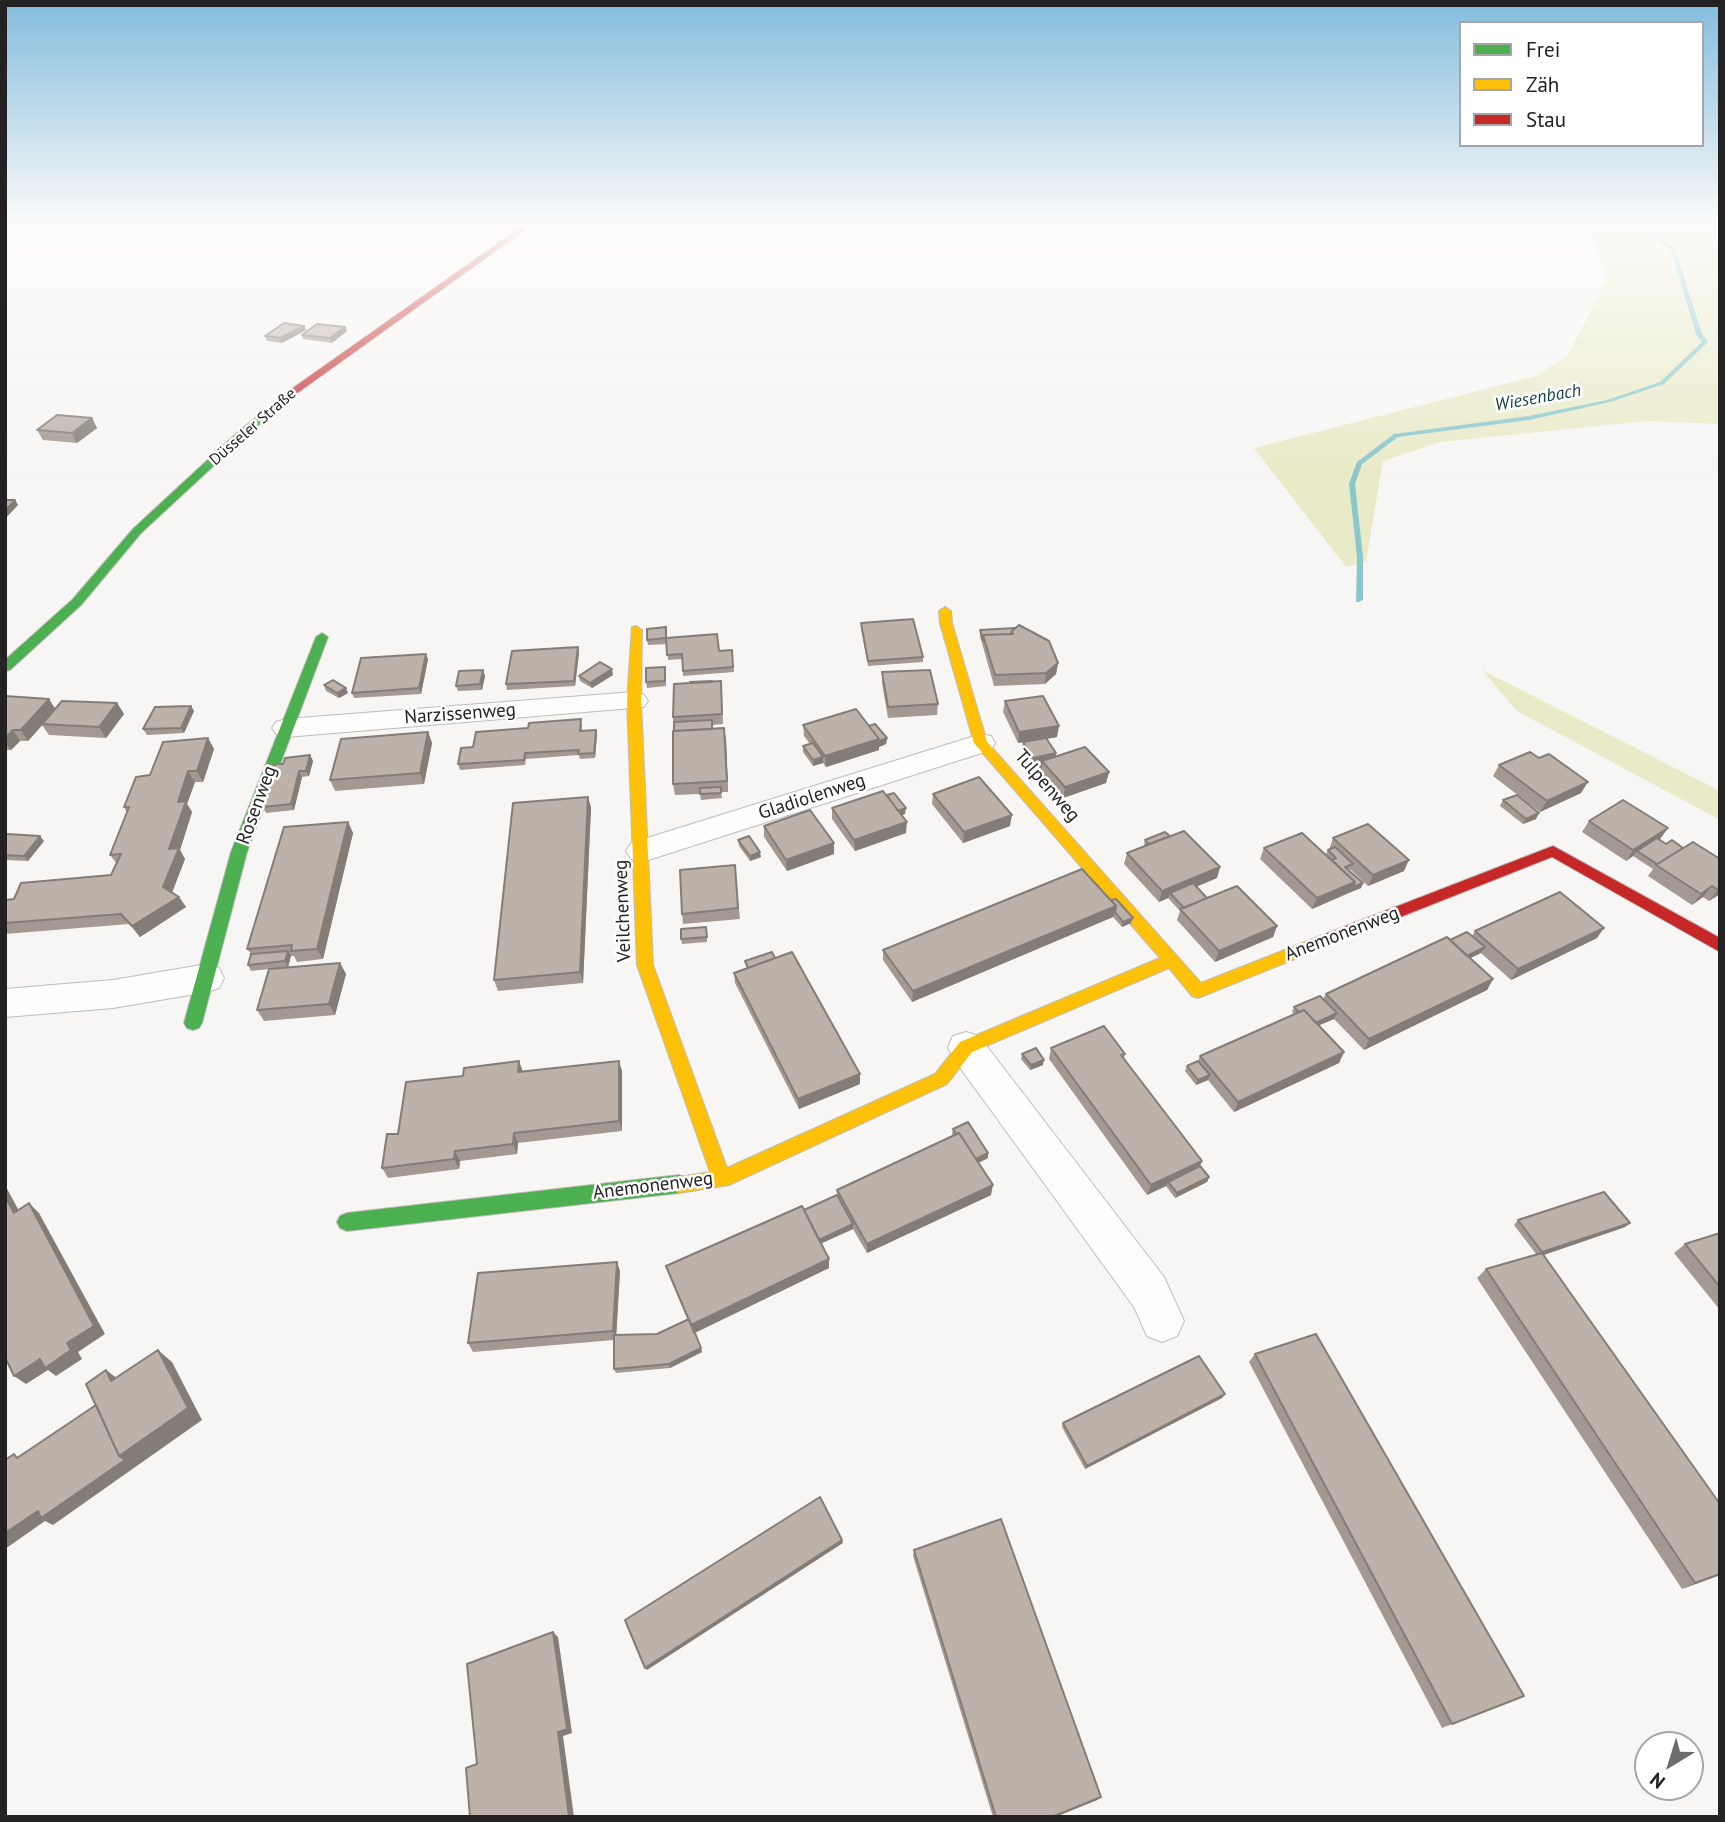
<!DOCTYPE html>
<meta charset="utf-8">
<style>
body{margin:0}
#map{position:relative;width:1725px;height:1822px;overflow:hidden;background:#f8f6f5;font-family:"PT Sans",sans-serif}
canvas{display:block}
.frame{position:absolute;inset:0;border:7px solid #232121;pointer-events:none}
.legend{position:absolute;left:1459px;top:21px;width:245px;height:126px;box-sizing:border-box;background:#fff;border:2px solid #a7a6a6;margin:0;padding:9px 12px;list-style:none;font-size:21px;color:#232121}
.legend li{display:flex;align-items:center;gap:14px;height:35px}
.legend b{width:35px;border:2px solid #a7a6a6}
.north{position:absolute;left:1634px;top:1731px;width:70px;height:70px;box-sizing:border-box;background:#fff;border:2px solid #a7a6a6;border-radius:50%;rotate:218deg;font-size:19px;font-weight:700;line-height:28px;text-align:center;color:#232121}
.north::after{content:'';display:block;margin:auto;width:24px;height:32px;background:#6e6c6b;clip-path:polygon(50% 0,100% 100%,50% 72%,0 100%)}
</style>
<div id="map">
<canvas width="1725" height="1822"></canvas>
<div class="frame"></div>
<ul class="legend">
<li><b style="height:9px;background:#4caf50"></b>Frei</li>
<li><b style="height:9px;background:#ffc107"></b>Zäh</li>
<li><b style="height:9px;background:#c62828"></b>Stau</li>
</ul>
<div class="north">N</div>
</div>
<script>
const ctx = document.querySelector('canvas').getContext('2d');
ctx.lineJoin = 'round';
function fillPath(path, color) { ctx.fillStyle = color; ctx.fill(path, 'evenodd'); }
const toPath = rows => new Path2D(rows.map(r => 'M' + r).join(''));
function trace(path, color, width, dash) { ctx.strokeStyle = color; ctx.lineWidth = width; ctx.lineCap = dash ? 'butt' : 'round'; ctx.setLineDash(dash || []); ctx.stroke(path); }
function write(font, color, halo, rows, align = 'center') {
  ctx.font = font + ' "PT Sans",sans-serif'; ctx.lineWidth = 5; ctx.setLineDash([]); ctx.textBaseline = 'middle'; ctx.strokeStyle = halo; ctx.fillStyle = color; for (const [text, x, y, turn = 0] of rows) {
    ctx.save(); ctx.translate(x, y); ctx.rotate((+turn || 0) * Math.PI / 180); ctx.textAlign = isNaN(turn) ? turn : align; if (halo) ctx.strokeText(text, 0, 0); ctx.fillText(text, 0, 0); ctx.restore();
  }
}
fillPath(toPath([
 [1583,222,1720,222,1720,424,1647,421,1440,442,1383,461,1366,562,1346,567,1254,448,1536,376,1568,355,1606,281,1593,238],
 [1482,670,1720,791,1720,820,1517,711]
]), '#e9eac7');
fillPath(toPath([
 [17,222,22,222,5,233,5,230,17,222],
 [1633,222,1638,222,1675,249,1702,334,1708,342,1707,343,1664,384,1610,402,1529,420,1398,437,1362,464,1355,484,1363,557,1363,600,1359,602,1356,602,1357,557,1349,484,1357,462,1394,434,1529,416,1607,400,1660,382,1702,342,1696,334,1671,250,1633,222]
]), '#89c7cc');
const street = toPath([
 [634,692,644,695,648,701,644,707,286,737,276,734,272,728,276,722,286,719,634,692],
 [981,734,991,736,995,743,991,750,642,862,631,859,626,851,631,843,981,734],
 [207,964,219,968,224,978,219,988,207,992,113,1008,5,1017,5,989,113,980,207,964],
 [966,1032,979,1036,1164,1277,1184,1321,1177,1336,1162,1342,1147,1336,1134,1307,953,1058,948,1047,953,1036,966,1032]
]);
const fast = toPath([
 [290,390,298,392,248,434,141,533,81,605,10,670,5,671,5,660,73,599,133,529,240,430,290,390],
 [322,633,328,637,247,852,202,1023,199,1028,193,1030,187,1028,184,1023,231,852,316,637,322,633],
 [679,1175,686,1178,689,1184,686,1190,679,1193,347,1231,340,1228,337,1222,340,1216,347,1213,679,1175]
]);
const slow = toPath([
 [945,607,951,611,952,623,987,742,1201,983,1315,938,1321,936,1327,938,1329,942,1327,946,1198,998,1192,996,1169,968,972,1052,947,1084,729,1185,679,1193,672,1190,669,1184,672,1178,710,1172,637,965,627,701,632,627,636,626,642,630,641,701,653,965,727,1168,935,1074,960,1042,1160,958,974,743,940,623,939,611,945,607]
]);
const jam = toPath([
 [528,222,536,222,296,394,290,394,290,390,528,222],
 [1553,846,1720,938,1720,952,1552,857,1327,946,1321,948,1315,946,1313,942,1315,938,1553,846]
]);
trace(street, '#bebdbc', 2);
trace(fast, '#bebdbc', 2);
trace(slow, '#bebdbc', 2);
trace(jam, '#bebdbc', 2);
fillPath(street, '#fefefe');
fillPath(fast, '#4caf50');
fillPath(slow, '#ffc107');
fillPath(jam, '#c62828');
fillPath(toPath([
 [304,326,306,330,282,343,267,341,265,336],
 [345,327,347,331,332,343,303,339,302,335],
 [92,418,97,428,77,443,43,440,37,430],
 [861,623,923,657,923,662,868,666,861,628],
 [1015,628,1058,663,1056,674,1045,684,994,686,980,636,980,630],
 [667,638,719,651,732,650,734,672,683,676,682,659,668,660,667,644,648,645,647,640],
 [578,647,579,653,575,686,507,690,506,684],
 [428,659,421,694,354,698,352,693],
 [483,670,485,676,482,690,458,691,456,686],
 [666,672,666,686,647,688,646,682],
 [882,672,938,704,937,715,888,718,882,683],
 [613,675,592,688,580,681,579,676],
 [324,685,348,693,339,698,326,691],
 [722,692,723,724,713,725,713,729,726,739,728,792,721,792,722,798,701,800,700,794,675,795,673,784,673,717],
 [5,696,55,708,117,703,124,714,106,738,49,735,42,725,28,741,20,741,11,750,5,750],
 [1005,701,1057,737,1047,739,1056,753,1056,756,1109,772,1106,783,1063,798,1040,772,1032,775,1027,770,1028,764,1032,763,1022,748,1023,742,1027,741,1018,743,1003,712],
 [191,706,194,711,184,733,147,735,143,729],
 [581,719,582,725,582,731,596,730,597,735,595,758,580,759,579,755,526,759,525,765,460,770,458,764,473,747,528,728],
 [803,725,869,726,887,738,886,744,879,747,879,750,826,767,823,763,813,766,803,752,803,746,810,744,804,736],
 [428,732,432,743,424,784,335,791,330,780],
 [208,738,214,749,203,782,195,782,187,804,192,812,180,850,185,859,172,892,179,897,186,907,140,937,129,924,5,934,5,900,14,899,111,875,117,864,110,855,127,813,124,807,150,775],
 [310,755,313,761,309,776,302,777,294,810,266,813,263,807,283,764],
 [1499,765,1581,793,1540,812,1493,776],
 [933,794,1010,826,963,843,932,804],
 [887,795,905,814,902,815,906,833,855,851,832,819,832,808],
 [588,797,591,808,583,983,498,991,494,980],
 [1503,800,1536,819,1523,824,1500,806],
 [1589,821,1668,828,1659,840,1666,844,1683,848,1693,842,1720,894,1709,901,1703,897,1692,905,1648,876,1653,869,1633,856,1626,861,1582,832],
 [348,822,353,833,323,959,297,962,294,956,291,956,288,967,251,971,248,965,251,954,247,949],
 [764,826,834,854,787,871,764,837],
 [5,836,44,841,28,861,5,860],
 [1170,836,1220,867,1217,878,1196,887,1207,898,1277,926,1273,937,1215,962,1177,920,1180,911,1168,898,1159,902,1124,864,1127,853,1145,846,1144,845,1145,840],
 [1333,838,1404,871,1368,886,1350,869,1349,870,1363,883,1361,888,1312,909,1260,859,1264,848,1326,854,1328,850,1329,850],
 [738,840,761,857,750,861,739,846],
 [735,865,740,919,683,924,682,914],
 [1082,869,1131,923,1122,927,1113,917,912,1002,883,960,883,950],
 [1475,931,1597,938,1511,980,1481,953,1470,958,1493,979,1487,990,1364,1050,1334,1019,1319,1025,1344,1052,1339,1063,1234,1112,1208,1080,1196,1085,1185,1071,1187,1066,1198,1061,1200,1056,1294,1014,1292,1012,1294,1007,1323,999,1326,994,1450,940,1472,936],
 [707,932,707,942,682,944,681,939],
 [775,958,860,1074,860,1084,799,1109,735,983,734,973,747,968,745,961],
 [340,963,346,974,335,1015,264,1021,257,1010],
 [1051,1048,1125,1054,1124,1059,1209,1177,1207,1182,1175,1198,1166,1186,1147,1195,1049,1059],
 [1022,1054,1043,1065,1030,1070,1021,1059],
 [523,1071,622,1071,622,1131,518,1143,517,1154,460,1161,459,1169,388,1178,382,1168,398,1134],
 [953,1129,988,1158,978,1163,991,1195,867,1253,853,1229,821,1243,829,1259,829,1268,695,1333,702,1352,670,1368,616,1373,614,1369,614,1340,473,1352,468,1343,617,1262,620,1271,616,1335,657,1334,688,1320,669,1275,666,1266,804,1210,837,1195,837,1190,953,1136,952,1134],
 [1518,1220,1630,1223,1625,1227,1543,1255,1720,1504,1720,1575,1682,1589,1477,1278,1486,1269,1536,1254,1514,1225],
 [1720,1233,1720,1310,1674,1253,1685,1244],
 [1255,1354,1524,1696,1442,1728,1249,1362],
 [1225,1394,1222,1398,1085,1469,1062,1427,1063,1423],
 [914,1550,1101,1797,1097,1800,1055,1817,993,1817,913,1556]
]), '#a39992');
fillPath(toPath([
 [304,326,306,330,282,343,280,338],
 [345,327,347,331,332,343,330,338],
 [92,418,97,428,77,443,72,433],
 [15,500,18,505,5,519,5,511],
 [578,647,579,653,575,686,574,681],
 [426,654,428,659,421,694,419,688],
 [1058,663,1056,674,1045,684,1046,673],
 [612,669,613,675,592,688,590,683],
 [483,670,485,676,482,690,480,684],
 [346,688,348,693,339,698,337,693],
 [49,699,56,710,28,741,21,730],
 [117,703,124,714,106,738,99,727],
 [191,706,194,711,184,733,181,728],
 [1059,726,1057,737,1018,743,1019,732],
 [724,728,726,739,728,792,727,781],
 [13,730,20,741,11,750,5,742,5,738],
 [596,730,597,735,595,758,594,753],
 [428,732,432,743,424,784,420,773],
 [208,738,214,749,203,782,197,771],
 [887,738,886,744,879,747,879,750,826,767,825,756,879,739],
 [1056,753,1056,758,1032,763,1033,758],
 [310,755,313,761,309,776,306,771],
 [823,757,823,763,813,766,813,760],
 [1041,766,1040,772,1032,775,1032,769],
 [188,771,195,782,187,804,192,812,180,850,185,859,170,898,163,887,178,802],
 [299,771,302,777,294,810,291,804],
 [1109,772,1106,783,1063,798,1065,787],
 [1588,782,1581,793,1540,812,1547,801],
 [588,797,591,808,583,983,580,972],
 [906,808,905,814,895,817,895,812],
 [1539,813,1536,819,1523,824,1526,819],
 [1012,815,1010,826,963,843,964,832],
 [348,822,353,833,323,959,317,949],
 [907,822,906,833,855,851,854,840],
 [1668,828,1660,839,1639,853,1637,851,1633,856,1626,861,1633,850],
 [40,836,44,841,28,861,24,856],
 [834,843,834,854,787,871,786,860],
 [760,852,761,857,750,861,750,856],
 [1409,860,1404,871,1368,886,1373,875],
 [1220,867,1217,878,1173,896,1170,893,1168,898,1159,902,1162,891],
 [1355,882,1350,892,1312,909,1317,898],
 [1363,883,1361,888,1350,892,1353,887],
 [1712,886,1703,897,1692,905,1701,894],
 [1720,889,1720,894,1709,901,1718,890],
 [179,897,186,907,140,937,132,926],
 [1116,906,1113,917,912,1002,913,991],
 [1133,918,1131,923,1122,927,1123,922],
 [1277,926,1273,937,1215,962,1219,951],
 [1604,928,1597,938,1511,980,1518,969],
 [1485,947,1481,953,1458,964,1461,959],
 [288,951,291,956,288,967,285,961],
 [340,963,346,974,335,1015,329,1004],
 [1493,979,1487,990,1364,1050,1369,1039],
 [1337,1013,1334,1019,1308,1030,1311,1025],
 [1344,1052,1339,1063,1234,1112,1238,1102],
 [1044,1060,1043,1065,1030,1070,1031,1065],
 [519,1061,523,1072,518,1072],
 [619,1061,622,1071,622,1131,619,1121],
 [860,1074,860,1084,799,1109,798,1099],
 [1210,1075,1208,1080,1196,1085,1198,1080],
 [514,1133,518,1143,517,1154,513,1144],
 [455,1151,460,1161,459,1169,454,1159],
 [988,1153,988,1158,972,1166,973,1161],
 [1202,1161,1198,1171,1168,1182,1166,1186,1147,1195,1151,1185],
 [1209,1177,1207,1182,1175,1198,1177,1193],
 [5,1185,25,1222,14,1213,5,1196],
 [993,1185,991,1195,867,1253,867,1244],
 [29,1203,39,1213,105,1334,78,1352,82,1359,56,1376,48,1370,26,1384,14,1376,67,1343],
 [1630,1223,1625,1227,1538,1257,1542,1252],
 [853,1224,853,1229,818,1245,818,1240],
 [829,1259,829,1268,694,1333,691,1325],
 [617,1262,620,1271,616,1340,613,1331],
 [701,1348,702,1352,670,1368,669,1364],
 [158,1350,172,1362,202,1420,53,1525,45,1521,5,1549,5,1533,119,1456],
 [106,1370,122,1382,111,1381],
 [1225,1394,1222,1398,1085,1469,1087,1466],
 [842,1540,843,1543,647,1670,645,1668],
 [1720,1574,1720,1575,1682,1589,1695,1583],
 [553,1632,558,1637,572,1733,563,1736,574,1817,569,1817,558,1732],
 [1101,1797,1097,1800,1055,1817,1052,1817]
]), '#847d77');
const building = toPath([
 [284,323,304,326,280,338,265,336,284,323],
 [317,324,345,327,330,338,302,335,317,324],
 [57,415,92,418,72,433,37,430,57,415],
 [5,500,15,500,5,511,5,500],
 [913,619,923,657,868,661,861,623,913,619],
 [1019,625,1049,641,1058,663,1046,673,995,675,983,635,1013,634,1012,631,1019,625],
 [666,627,666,638,647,640,647,629,666,627],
 [1015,628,1012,631,1011,634,983,635,983,641,980,630,1015,628],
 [717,634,719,651,732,650,733,667,683,671,682,654,667,655,666,638,717,634],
 [578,647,574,681,506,684,512,651,578,647],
 [426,654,419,688,352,693,361,658,426,654],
 [600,662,612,669,590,683,579,676,600,662],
 [665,667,665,681,646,682,646,668,665,667],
 [483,670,480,684,456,686,459,671,483,670],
 [930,670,938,704,888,707,882,672,930,670],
 [333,680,346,688,337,693,324,685,333,680],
 [712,681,712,682,690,683,690,682,712,681],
 [721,681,722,714,673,717,674,684,721,681],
 [5,696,49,699,21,730,13,730,5,738,5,696],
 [1043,696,1059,726,1019,732,1005,701,1043,696],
 [62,701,117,703,99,727,42,724,62,701],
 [191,706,181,728,143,729,155,707,191,706],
 [856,709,879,739,825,756,803,725,856,709],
 [581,719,580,731,596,730,594,753,578,754,579,750,525,753,524,760,458,764,461,748,473,747,476,732,528,728,529,723,581,719],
 [712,720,712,729,674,731,674,722,712,720],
 [875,724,887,738,879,741,879,739,869,726,875,724],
 [724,728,727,781,673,784,673,731,724,728],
 [428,732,420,773,330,780,341,739,428,732],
 [208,738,197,771,188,771,178,802,186,801,169,849,179,848,163,887,179,897,132,926,121,914,5,923,5,900,14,899,21,883,111,875,121,854,110,855,129,807,124,807,136,777,150,775,163,742,208,738],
 [1046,738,1056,753,1033,758,1023,742,1046,738],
 [813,743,823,757,813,760,803,746,813,743],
 [1085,747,1109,772,1065,787,1042,761,1085,747],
 [1530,752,1539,758,1549,754,1588,782,1547,801,1499,765,1530,752],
 [310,755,306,771,299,771,291,804,263,807,275,764,283,764,285,758,310,755],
 [1050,757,1051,758,1042,761,1041,766,1032,769,1028,764,1050,757],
 [979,777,1012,815,964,832,933,794,979,777],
 [721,787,721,793,700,794,700,788,721,787],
 [883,791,907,822,854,840,832,808,883,791],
 [894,793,906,808,898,811,887,795,894,793],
 [1517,795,1539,813,1526,819,1503,800,1517,795],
 [588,797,580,972,494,980,513,803,588,797],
 [1623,800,1668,828,1633,850,1589,821,1623,800],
 [810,810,834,843,786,860,764,826,810,810],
 [348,822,317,949,291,951,292,945,247,949,284,827,348,822],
 [1368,824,1409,860,1373,875,1333,838,1368,824],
 [1184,831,1220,867,1162,891,1127,853,1184,831],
 [1165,832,1170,836,1149,844,1145,840,1165,832],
 [1302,833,1355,882,1317,898,1264,848,1302,833],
 [7,834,40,836,24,856,5,855,5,836,7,834],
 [749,836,760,852,750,856,738,840,749,836],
 [1657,838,1666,844,1672,840,1683,848,1657,864,1637,851,1657,838],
 [1693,842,1720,859,1720,889,1718,890,1712,886,1701,894,1656,865,1693,842],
 [1335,847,1353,864,1345,867,1363,883,1353,887,1355,882,1332,860,1336,858,1328,850,1335,847],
 [735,865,738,908,682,914,680,870,735,865],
 [1082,869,1116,906,913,991,883,950,1082,869],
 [1193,883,1207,898,1184,908,1170,893,1193,883],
 [1237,886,1277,926,1219,951,1180,909,1237,886],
 [1560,892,1604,928,1518,969,1475,931,1560,892],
 [1116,899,1133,918,1123,922,1115,912,1116,906,1111,900,1116,899],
 [706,927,707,937,681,939,681,929,706,927],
 [1467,932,1485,947,1467,956,1450,940,1467,932],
 [1447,937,1493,979,1369,1039,1326,994,1447,937],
 [288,951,285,961,248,965,251,954,288,951],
 [772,952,775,958,748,968,745,961,772,952],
 [792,952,860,1074,798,1099,734,973,792,952],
 [340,963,329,1004,257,1010,269,969,340,963],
 [1320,996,1337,1013,1316,1023,1304,1010,1299,1012,1294,1007,1320,996],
 [1304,1010,1344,1052,1238,1102,1200,1056,1304,1010],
 [1104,1026,1125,1054,1121,1055,1202,1161,1151,1185,1051,1048,1104,1026],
 [1036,1048,1044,1060,1031,1065,1022,1054,1036,1048],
 [519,1061,518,1072,619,1061,619,1121,514,1133,513,1144,455,1151,454,1159,382,1168,387,1134,398,1134,406,1082,463,1076,464,1068,519,1061],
 [1198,1061,1210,1075,1198,1080,1187,1066,1198,1061],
 [968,1122,988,1153,976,1159,959,1133,956,1134,953,1129,968,1122],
 [959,1133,993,1185,867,1244,837,1190,959,1133],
 [1200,1166,1209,1177,1177,1193,1168,1182,1200,1166],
 [1604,1192,1630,1223,1542,1252,1518,1220,1604,1192],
 [837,1195,853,1224,819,1240,804,1210,837,1195],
 [5,1196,14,1213,29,1203,94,1326,67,1343,71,1350,45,1368,40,1359,14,1376,5,1357,5,1196],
 [802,1206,829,1259,691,1325,666,1266,802,1206],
 [1720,1233,1720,1287,1685,1244,1720,1233],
 [1542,1253,1720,1504,1720,1574,1695,1583,1486,1269,1542,1253],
 [617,1262,613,1331,468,1343,478,1273,617,1262],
 [689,1319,694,1333,695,1333,701,1348,669,1364,614,1369,614,1335,657,1334,689,1319],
 [1316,1334,1524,1696,1452,1724,1255,1354,1316,1334],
 [158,1350,188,1408,119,1456,86,1384,106,1370,111,1381,158,1350],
 [1199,1356,1225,1394,1087,1466,1063,1423,1199,1356],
 [96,1405,119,1456,125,1460,41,1518,38,1511,5,1533,5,1460,14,1454,17,1458,96,1405],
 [820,1497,842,1540,645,1668,625,1620,820,1497],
 [1001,1519,1101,1797,1052,1817,996,1817,914,1550,1001,1519],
 [553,1632,567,1729,558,1732,569,1817,470,1817,466,1768,477,1764,467,1664,553,1632]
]);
fillPath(building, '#bdb2aa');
trace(building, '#847d77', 2);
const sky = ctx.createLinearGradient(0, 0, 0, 477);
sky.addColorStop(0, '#82bcdd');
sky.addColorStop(0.47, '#fcfbfa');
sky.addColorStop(1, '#fcfbfa00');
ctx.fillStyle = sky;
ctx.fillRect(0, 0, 1725, 477);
write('16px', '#232121', '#fff', [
 ["Düsseler Straße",253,427,-41]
]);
write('italic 18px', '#153f43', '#fff', [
 ["Wiesenbach",1538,398,-10]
]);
write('19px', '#232121', '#fff', [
 ["Narzissenweg",460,714,-4],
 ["Tulpenweg",1047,786,49],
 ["Gladiolenweg",812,797,-18],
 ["Rosenweg",257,805,-70],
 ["Veilchenweg",623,911,-92],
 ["Anemonenweg",1342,934,-21],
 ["Anemonenweg",653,1186,-7]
]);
</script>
